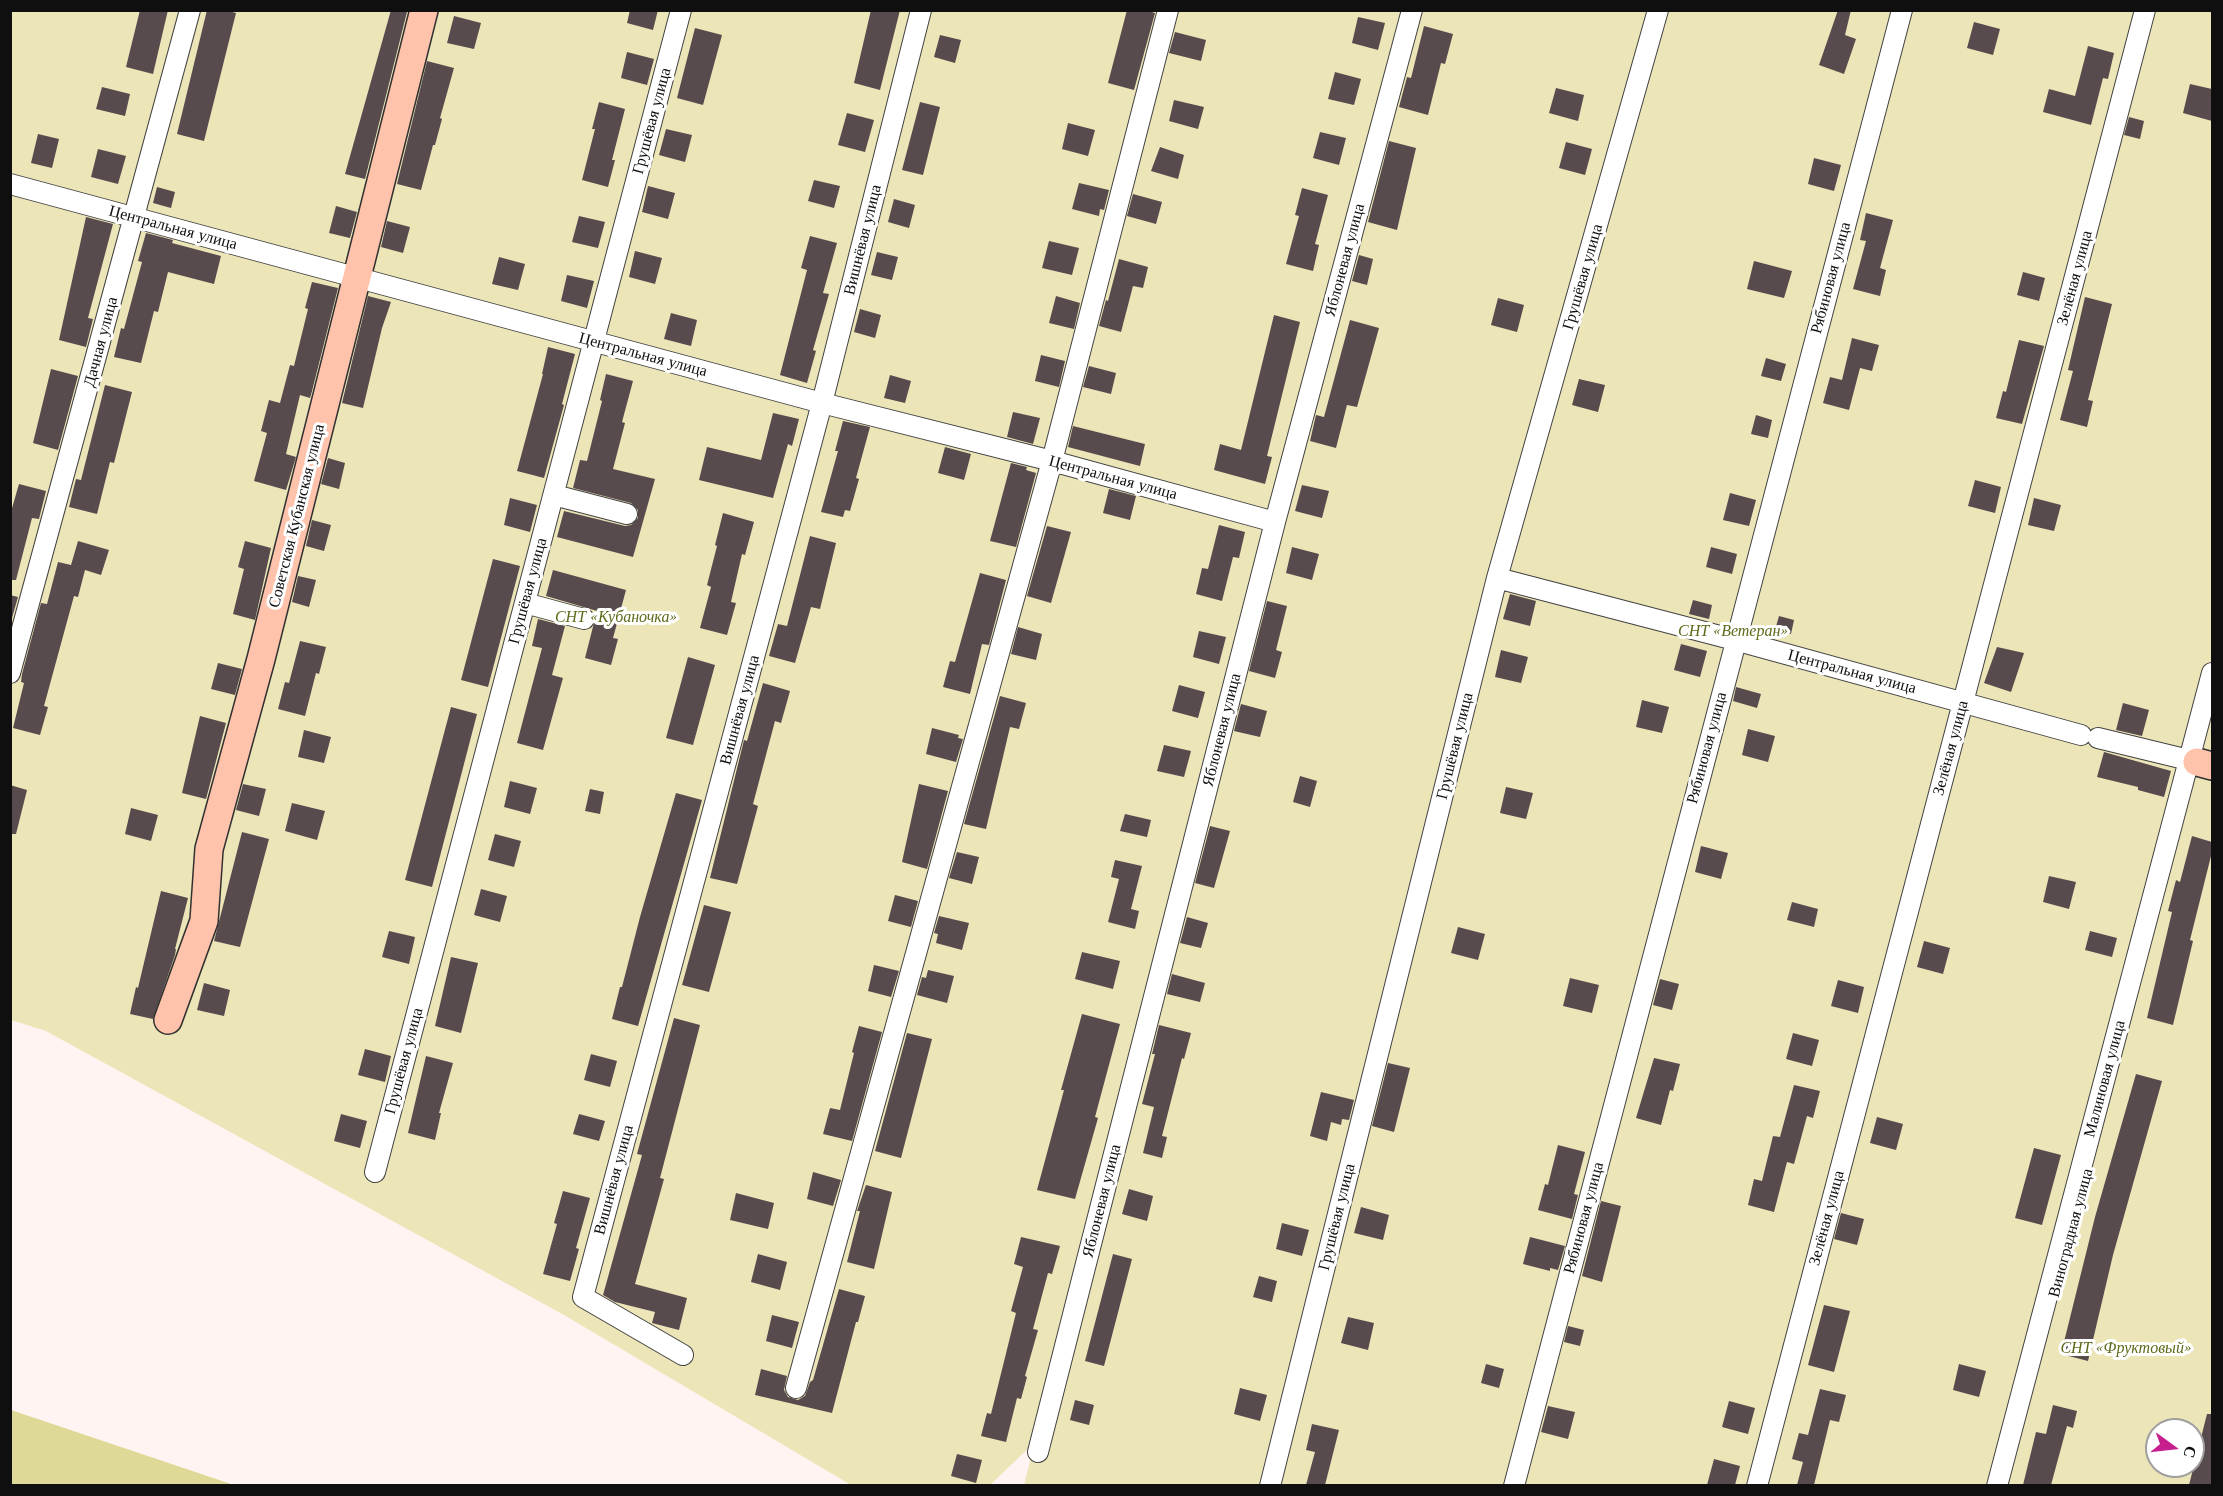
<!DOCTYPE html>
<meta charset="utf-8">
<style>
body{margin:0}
#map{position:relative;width:2223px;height:1496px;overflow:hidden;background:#fff4f1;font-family:"Libre Baskerville",serif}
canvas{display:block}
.frame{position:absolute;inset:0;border:12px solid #0f0f0f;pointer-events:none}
.north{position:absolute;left:2145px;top:1418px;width:60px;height:60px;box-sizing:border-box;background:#fff;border:2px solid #9f9f9f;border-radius:50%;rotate:105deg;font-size:16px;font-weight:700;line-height:24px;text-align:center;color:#0f0f0f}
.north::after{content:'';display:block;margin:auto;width:21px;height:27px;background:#c71f8e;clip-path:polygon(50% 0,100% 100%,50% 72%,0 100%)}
</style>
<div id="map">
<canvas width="2223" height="1496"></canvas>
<div class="frame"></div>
<div class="north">С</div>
</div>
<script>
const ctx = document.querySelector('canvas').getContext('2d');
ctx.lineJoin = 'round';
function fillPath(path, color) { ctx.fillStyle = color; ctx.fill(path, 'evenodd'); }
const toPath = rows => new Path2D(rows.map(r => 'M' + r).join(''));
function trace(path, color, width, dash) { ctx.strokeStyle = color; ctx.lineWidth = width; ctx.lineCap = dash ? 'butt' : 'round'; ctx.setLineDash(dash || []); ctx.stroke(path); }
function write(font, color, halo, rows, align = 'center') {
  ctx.font = font + ' "Libre Baskerville",serif'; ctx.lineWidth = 6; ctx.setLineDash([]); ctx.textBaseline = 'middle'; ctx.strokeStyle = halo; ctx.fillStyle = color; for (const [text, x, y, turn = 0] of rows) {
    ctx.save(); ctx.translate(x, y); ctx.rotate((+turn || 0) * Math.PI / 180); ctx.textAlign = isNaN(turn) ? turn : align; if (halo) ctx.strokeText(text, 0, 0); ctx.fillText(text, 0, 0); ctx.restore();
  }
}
fillPath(toPath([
 [10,11,1403,11,1262,529,1032,1445,990,1485,851,1485,564,1315,46,1031,11,1020],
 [1406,11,2212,11,2212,677,1999,1485,1024,1485,1269,523],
 [2212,682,2212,1485,2000,1485],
 [2157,1430,2193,1430,2193,1466,2157,1466]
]), '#ece5b8');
fillPath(toPath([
 [11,1410,234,1485,11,1485]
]), '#ded996');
fillPath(toPath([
 [140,10,168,10,153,74,126,67],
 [207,10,225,10,236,13,204,141,177,134],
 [391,10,407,12,365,179,345,174],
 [630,10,658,10,653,30,627,23],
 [871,10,900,10,880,90,854,83],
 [1127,10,1145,10,1155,13,1134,90,1108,83],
 [1838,10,1851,10,1845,35,1856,39,1844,74,1819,65],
 [454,16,481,23,474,49,447,43],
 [1358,17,1385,23,1378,50,1352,43],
 [1974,22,2000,29,1993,55,1967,48],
 [1424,26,1453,34,1445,64,1441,63,1428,115,1399,107,1407,77,1411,78],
 [695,28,722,35,703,105,677,98],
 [1175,32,1206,40,1201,61,1169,53],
 [940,35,961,40,955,63,934,57],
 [2088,46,2114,53,2108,79,2103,78,2091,125,2043,112,2049,89,2075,96],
 [627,52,654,59,647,85,621,78],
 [427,61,454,68,440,118,442,119,435,145,433,145,421,190,397,184],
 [1335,72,1361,79,1354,105,1328,99],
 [2190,84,2212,89,2212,121,2183,113],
 [102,87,130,94,125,116,96,109],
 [1556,88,1584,95,1578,121,1549,113],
 [1174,100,1204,107,1198,129,1169,121],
 [599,102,625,109,612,160,615,160,608,187,582,180,595,129,592,129],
 [920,102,940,107,923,175,902,170],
 [847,113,874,120,865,152,838,145],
 [2129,117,2144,121,2140,139,2124,135],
 [1068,123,1095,130,1088,156,1062,149],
 [666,129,692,135,685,162,659,155],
 [1320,132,1346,138,1339,165,1313,158],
 [38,134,59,139,52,168,31,163],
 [1389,141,1416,148,1397,230,1368,222],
 [1566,142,1592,149,1585,175,1559,168],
 [1160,147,1184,155,1178,179,1151,171],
 [98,149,126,156,118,184,91,177],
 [1814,158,1841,165,1834,191,1808,184],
 [814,180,840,186,834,208,808,201],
 [1079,183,1109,190,1104,210,1100,209,1099,216,1072,209],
 [648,186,675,193,668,219,642,212],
 [157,187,175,192,171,208,153,203],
 [1302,188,1328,195,1315,244,1319,245,1313,271,1286,264,1299,216,1295,215],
 [1133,194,1162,202,1156,224,1127,216],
 [894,199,915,205,909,228,888,222],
 [336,206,357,212,350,238,329,233],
 [1866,213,1893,220,1880,268,1886,270,1880,296,1853,289,1866,241,1860,240],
 [579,216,605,222,598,248,572,242],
 [86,217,113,224,88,318,93,319,86,347,59,340],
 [387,221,410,227,403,253,381,247],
 [146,233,173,240,172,243,221,256,214,284,168,272,158,312,154,311,141,363,114,357,121,328,124,329,142,262,138,261],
 [810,236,837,243,823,293,829,294,813,350,816,351,807,383,780,375,807,270,801,268],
 [1049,241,1079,248,1072,275,1042,268],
 [635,251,662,258,655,284,629,277],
 [877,252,898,257,892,280,871,275],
 [1359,255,1373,259,1367,285,1352,281],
 [499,257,525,264,518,290,492,284],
 [1119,259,1148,267,1143,288,1133,286,1121,332,1099,326,1106,300,1108,301],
 [1754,261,1792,271,1784,298,1747,289],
 [2023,272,2045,278,2039,301,2017,295],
 [567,275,594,281,587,308,561,301],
 [312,282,338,288,311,395,310,398,300,395,286,454,296,457,286,490,254,481,267,433,261,431,269,400,280,403,290,365,294,366,308,309,305,308],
 [368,296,391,302,382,328,363,408,342,403],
 [1056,296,1080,303,1074,329,1049,323],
 [2085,297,2112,304,2088,400,2093,401,2087,427,2060,420,2073,371,2068,370],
 [1498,298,1524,305,1517,332,1491,325],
 [860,309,881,315,875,338,854,332],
 [671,313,697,320,691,346,664,339],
 [1274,315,1300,322,1267,456,1272,457,1265,484,1214,470,1220,444,1241,450],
 [1350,320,1379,328,1357,407,1347,405,1336,448,1310,441,1316,415,1324,417],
 [1852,338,1879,345,1872,371,1860,368,1849,410,1823,403,1830,377,1842,380],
 [2019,340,2044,346,2022,424,1996,418,2003,391,2006,392],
 [548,347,575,354,562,404,564,405,544,478,517,471,543,374,542,374],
 [1041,355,1065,361,1059,387,1035,381],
 [1766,358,1786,364,1781,381,1761,376],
 [1089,366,1116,373,1111,394,1083,387],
 [51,369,78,376,58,450,33,443],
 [606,374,633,381,622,422,625,423,613,469,655,479,633,557,557,537,564,511,625,526,631,525,638,518,638,510,631,503,573,488,580,460,587,461,602,401,600,400],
 [890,375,911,381,905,403,884,398],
 [1579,379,1605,385,1598,412,1572,405],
 [105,385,132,392,114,463,110,462,97,514,69,507,76,479,81,480],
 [1013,412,1040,418,1033,444,1007,437],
 [773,413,799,419,792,446,788,444,773,498,699,480,707,447,761,460],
 [1756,415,1772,420,1768,438,1751,434],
 [843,421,870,427,856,478,859,479,850,511,845,510,843,517,821,512,838,451,835,451],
 [1073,426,1145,444,1140,466,1068,447],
 [945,447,971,454,964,480,938,473],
 [328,458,345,463,339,489,321,484],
 [1011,463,1027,467,1026,470,1036,473,1016,547,990,541],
 [1975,480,2001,487,1995,513,1968,506],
 [19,484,46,491,39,519,32,518,16,580,10,580,10,515],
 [1302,485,1329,491,1322,518,1295,511],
 [1109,489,1136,496,1130,520,1103,513],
 [1730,493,1756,500,1749,526,1723,520],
 [510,498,537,505,530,532,504,525],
 [2034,498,2061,505,2054,531,2028,525],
 [723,513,754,522,745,555,742,554,731,602,736,603,727,635,700,628,711,587,707,585,717,546,715,545],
 [312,520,331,525,324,551,306,546],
 [1219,525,1245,532,1239,558,1233,557,1222,601,1196,594,1202,568,1208,569],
 [1047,526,1071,532,1051,603,1027,596],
 [810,536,836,543,820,609,811,607,795,663,769,656,778,624,787,626],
 [78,541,109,550,101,575,85,570,78,597,74,596,44,706,48,707,40,735,13,728,24,683,21,682,22,674,41,603,47,604,58,562,71,565],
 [245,541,271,548,255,620,233,614,244,569,238,567],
 [1292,547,1319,554,1312,580,1286,573],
 [1711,547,1737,554,1732,574,1706,567],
 [493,559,520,566,488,687,461,680],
 [553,570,626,590,613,638,618,639,611,665,585,658,597,611,546,596],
 [980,573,1006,580,989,645,982,644,970,694,943,687,950,661,955,662],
 [298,576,316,580,309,607,292,602],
 [1510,594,1536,601,1530,626,1503,619],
 [10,595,18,597,10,625],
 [1693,600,1712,605,1709,619,1689,614],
 [1267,601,1287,606,1276,650,1282,652,1275,678,1249,671],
 [1779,616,1794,620,1791,634,1775,630],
 [538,619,565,626,552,675,563,678,543,750,517,743,542,648,532,646],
 [1018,627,1042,634,1036,660,1011,654],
 [1199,631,1226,637,1219,664,1193,657],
 [300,641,326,647,319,674,316,673,305,716,278,709,285,682,289,683],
 [1681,644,1707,651,1700,677,1674,670],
 [1997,647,2024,653,2011,692,1984,683],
 [1501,650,1528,657,1521,683,1495,677],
 [688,657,715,665,693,745,666,738],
 [218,663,242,669,235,695,211,689],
 [763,683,790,691,781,723,775,721,753,804,758,806,737,884,710,878,744,740,747,741],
 [1179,685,1205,692,1198,718,1172,711],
 [1736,687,1761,694,1757,708,1733,701],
 [1000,696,1026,703,1019,729,1010,727,986,829,964,824],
 [1642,700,1669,707,1662,733,1636,727],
 [2123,703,2149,710,2142,736,2116,730],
 [1241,704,1267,711,1260,737,1234,731],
 [451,707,477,714,432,887,405,880],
 [200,716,226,723,206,799,182,793],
 [932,728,959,735,958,738,963,739,956,762,926,754],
 [1748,729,1775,736,1768,762,1742,755],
 [304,730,331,737,324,763,298,757],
 [1164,745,1191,751,1184,777,1157,771],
 [2104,752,2171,771,2164,797,2138,790,2138,787,2097,777],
 [1300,776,1317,781,1310,807,1293,802],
 [510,781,537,788,530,814,504,807],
 [243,784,266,789,259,816,236,810],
 [919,784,948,791,927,869,902,862],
 [10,785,27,790,16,834,10,834],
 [1506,787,1533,793,1526,819,1500,813],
 [590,789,604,792,600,814,585,811],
 [676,793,702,800,638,1026,612,1019,620,987,622,987,640,917],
 [292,803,325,811,317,840,285,831],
 [131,808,158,815,151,841,125,834],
 [1125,814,1151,820,1147,837,1120,831],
 [1210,826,1230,831,1214,888,1195,883],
 [242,832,269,839,240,947,214,941],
 [495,834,521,841,514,867,488,860],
 [2192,836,2212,842,2212,852,2190,940,2193,941,2173,1025,2147,1018,2172,912,2168,911,2176,880,2180,882],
 [1701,846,1728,853,1721,879,1695,872],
 [957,852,979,857,972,884,949,878],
 [1115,860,1142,866,1131,909,1139,911,1135,929,1108,922,1119,879,1111,877],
 [2049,876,2076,882,2069,909,2043,902],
 [481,889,507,896,500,922,474,915],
 [161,891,188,898,175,949,176,949,175,955,153,1019,130,1014,136,987,138,988],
 [895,895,918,901,911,927,888,921],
 [1792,902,1818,909,1814,927,1787,920],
 [704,905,731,912,709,992,682,985],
 [939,916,969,923,962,950,936,943,938,934,934,933],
 [1187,917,1208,923,1201,948,1180,943],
 [1458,927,1485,934,1478,960,1451,953],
 [389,931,415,937,409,964,382,957],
 [2090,931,2117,938,2112,957,2085,950],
 [1924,941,1950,948,1943,974,1917,967],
 [1082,952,1120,961,1113,989,1075,979],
 [451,957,478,963,461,1033,435,1026],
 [874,965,899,971,891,997,868,991],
 [928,970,954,976,947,1003,917,995,922,977,926,978],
 [1172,974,1205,983,1200,1002,1167,994],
 [1570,978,1599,985,1592,1013,1563,1006],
 [1660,979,1679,984,1672,1010,1653,1005],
 [1838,980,1864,987,1858,1013,1831,1006],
 [204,983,230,990,224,1016,197,1010],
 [1082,1014,1120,1024,1095,1117,1098,1118,1075,1199,1037,1190,1064,1090,1061,1090],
 [674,1018,700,1025,660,1178,664,1179,635,1284,687,1298,679,1330,652,1323,655,1312,615,1302,603,1295,642,1155,637,1154],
 [1159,1025,1191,1033,1184,1059,1182,1058,1162,1136,1167,1137,1162,1158,1143,1153,1154,1107,1142,1104,1155,1054,1152,1054],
 [859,1026,882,1032,852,1141,823,1134,830,1108,840,1110,854,1053,852,1052],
 [907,1033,932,1039,901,1158,875,1151],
 [1793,1033,1819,1040,1812,1066,1786,1059],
 [365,1049,391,1056,385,1082,358,1075],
 [591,1054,617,1061,610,1087,584,1080],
 [426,1056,453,1063,439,1113,441,1113,435,1140,408,1133],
 [1654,1058,1680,1064,1673,1091,1670,1090,1661,1125,1636,1118],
 [1388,1063,1410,1068,1394,1132,1372,1126],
 [2136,1074,2162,1081,2113,1255,2088,1361,2061,1354,2095,1217],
 [1794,1085,1820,1091,1813,1118,1807,1116,1794,1164,1787,1162,1774,1212,1748,1205,1754,1179,1762,1181,1773,1136,1780,1137],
 [1321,1092,1354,1100,1349,1120,1342,1119,1341,1125,1331,1122,1327,1141,1310,1136],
 [341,1114,367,1121,360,1148,334,1141],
 [579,1114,605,1121,599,1141,573,1134],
 [1877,1117,1903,1124,1896,1150,1870,1143],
 [1558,1145,1585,1152,1574,1194,1578,1195,1572,1219,1538,1210,1545,1184,1548,1185],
 [2034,1148,2061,1155,2042,1225,2015,1218],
 [813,1172,841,1180,833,1206,807,1199],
 [866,1185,892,1192,874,1269,847,1262,860,1211,857,1211],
 [1129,1189,1153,1196,1147,1221,1122,1214],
 [563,1191,590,1198,576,1248,579,1249,570,1281,543,1274,557,1224,554,1223],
 [736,1193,774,1203,768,1229,730,1220],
 [1601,1201,1621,1206,1602,1282,1582,1276],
 [1361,1207,1389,1215,1383,1240,1354,1233],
 [1841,1213,1864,1219,1857,1245,1834,1239],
 [1282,1223,1309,1230,1302,1256,1276,1249],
 [1021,1237,1060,1246,1052,1274,1048,1273,1033,1329,1038,1330,1025,1376,1027,1377,1021,1399,1017,1398,1006,1442,981,1436,987,1413,991,1414,1016,1313,1011,1311,1023,1267,1014,1264],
 [1530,1237,1565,1246,1558,1270,1550,1268,1550,1271,1523,1264],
 [758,1254,787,1262,780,1290,751,1282],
 [1113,1254,1132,1259,1104,1366,1085,1361],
 [1259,1276,1277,1281,1272,1302,1253,1297],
 [839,1289,865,1296,858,1322,856,1322,832,1413,755,1395,761,1369,787,1376,784,1390,788,1397,798,1400,805,1396,810,1382,813,1380],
 [1824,1305,1850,1311,1834,1372,1808,1365],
 [772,1315,799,1322,792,1348,766,1341],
 [1348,1317,1374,1323,1368,1350,1341,1343],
 [1568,1326,1584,1330,1580,1346,1564,1342],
 [1486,1364,1504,1369,1499,1388,1481,1383],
 [1959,1364,1986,1371,1979,1397,1953,1390],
 [1240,1388,1267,1395,1260,1421,1234,1414],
 [1820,1389,1846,1395,1839,1422,1830,1420,1814,1485,1797,1485,1803,1462,1792,1459,1799,1433,1808,1435],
 [1075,1400,1094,1405,1089,1425,1070,1420],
 [1729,1401,1755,1408,1748,1434,1722,1427],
 [2053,1405,2077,1411,2073,1428,2067,1426,2051,1485,2023,1485,2036,1432,2046,1434],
 [1548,1406,1575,1412,1568,1439,1541,1432],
 [2207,1414,2212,1414,2212,1485,2189,1485],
 [1312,1424,1339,1430,1325,1485,1306,1485,1315,1452,1306,1450],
 [957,1454,982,1460,976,1483,951,1476],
 [1714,1459,1740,1466,1735,1485,1707,1485]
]), '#584b4e');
const street = toPath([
 [10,184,822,403,1052,461,1275,522],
 [554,495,627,514],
 [1497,578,1735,640,2081,735],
 [525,603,584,619],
 [10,673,190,10],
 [2098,738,2197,762],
 [375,1172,681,10],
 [683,1355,583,1297,822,403,921,10],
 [796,1388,1052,461,1168,10],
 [1038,1452,1275,522,1412,10],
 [1270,1486,1497,578,1658,10],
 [1514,1486,1902,10],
 [1757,1486,2145,10],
 [1997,1486,2212,673]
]);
const secondary = toPath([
 [2197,762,2212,766],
 [168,1020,204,921,209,849,261,659,424,10]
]);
trace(street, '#424242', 22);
trace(secondary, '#313131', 30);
trace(street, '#fff', 20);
trace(secondary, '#ffc3ac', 27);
write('16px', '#0f0f0f', '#fff', [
 ["Грушёвая улица",652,121,-75],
 ["Центральная улица",173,228,15],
 ["Вишнёвая улица",863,240,-76],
 ["Яблоневая улица",1345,260,-75],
 ["Грушёвая улица",1583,277,-74],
 ["Рябиновая улица",1831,278,-75],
 ["Зелёная улица",2075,278,-75],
 ["Дачная улица",101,342,-75],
 ["Центральная улица",643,355,15],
 ["Центральная улица",1113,478,15],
 ["Советская Кубанская улица",297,516,-76],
 ["Грушёвая улица",528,591,-75],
 ["Центральная улица",1852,672,15],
 ["Вишнёвая улица",740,710,-75],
 ["Яблоневая улица",1222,730,-76],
 ["Грушёвая улица",1455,746,-76],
 ["Рябиновая улица",1707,748,-75],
 ["Зелёная улица",1951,748,-75],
 ["Грушёвая улица",404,1061,-75],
 ["Малиновая улица",2105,1079,-75],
 ["Вишнёвая улица",614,1180,-75],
 ["Яблоневая улица",1102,1201,-76],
 ["Грушёвая улица",1337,1217,-76],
 ["Рябиновая улица",1584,1218,-75],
 ["Зелёная улица",1827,1218,-75],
 ["Виноградная улица",2071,1233,-75]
]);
write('italic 16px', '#5d6b1b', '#fff', [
 ["СНТ «Кубаночка»",616,617],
 ["СНТ «Ветеран»",1733,631],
 ["СНТ «Фруктовый»",2126,1348]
]);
</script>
